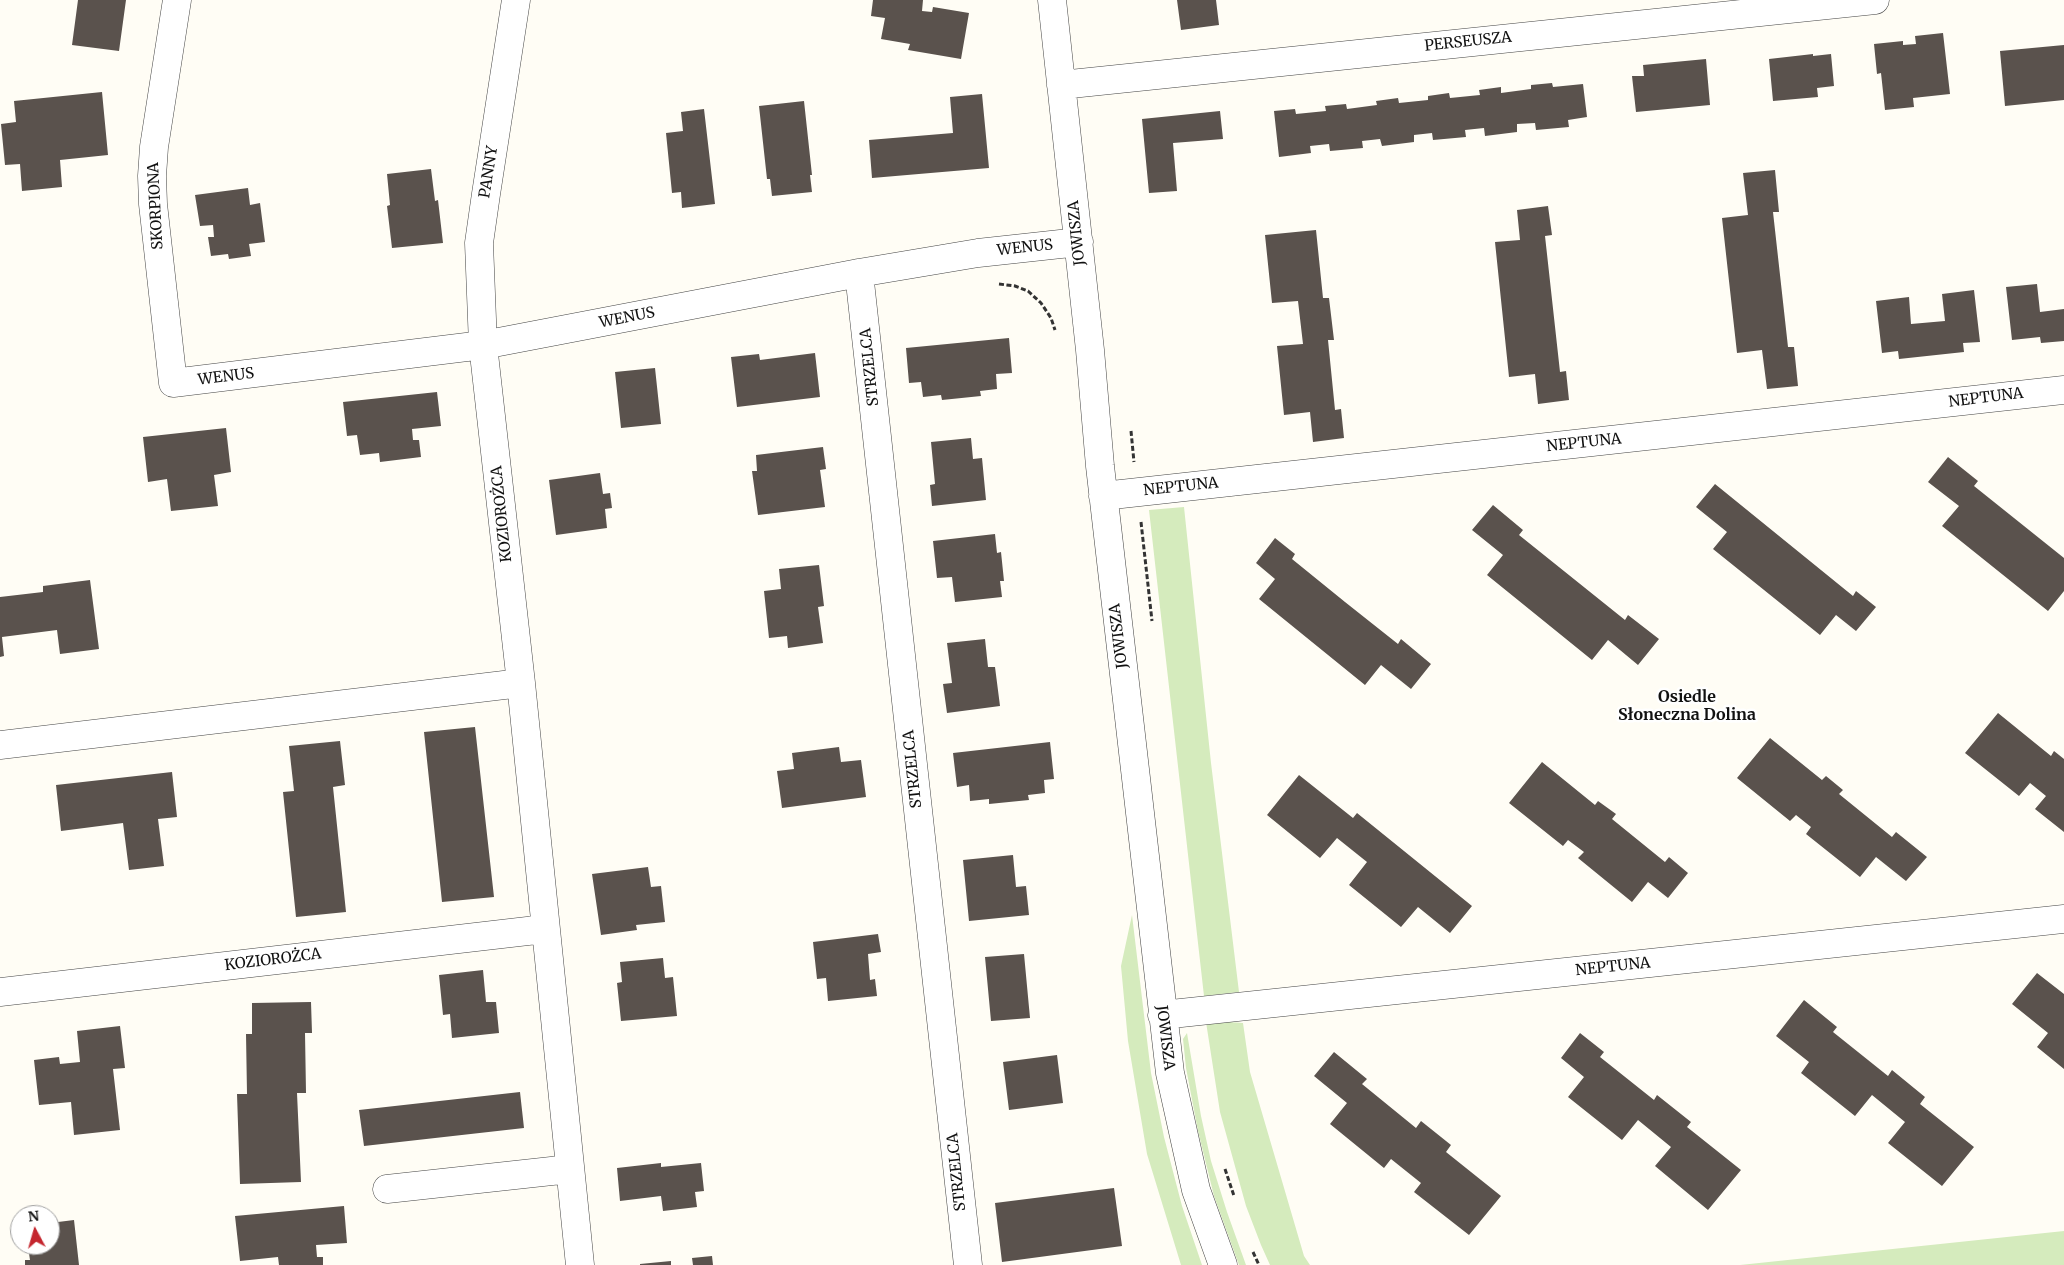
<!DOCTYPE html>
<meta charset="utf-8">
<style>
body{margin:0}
#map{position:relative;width:2064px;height:1265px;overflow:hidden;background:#fffdf5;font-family:Merriweather,serif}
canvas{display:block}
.north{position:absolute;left:10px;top:1205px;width:50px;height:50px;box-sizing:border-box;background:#fff;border:1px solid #a0a0a0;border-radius:50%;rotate:354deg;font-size:14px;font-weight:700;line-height:20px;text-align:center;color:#111}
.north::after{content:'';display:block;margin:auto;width:18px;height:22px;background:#c4262e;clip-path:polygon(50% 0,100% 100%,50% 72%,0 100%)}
</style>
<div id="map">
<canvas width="2064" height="1265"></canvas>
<div class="north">N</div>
</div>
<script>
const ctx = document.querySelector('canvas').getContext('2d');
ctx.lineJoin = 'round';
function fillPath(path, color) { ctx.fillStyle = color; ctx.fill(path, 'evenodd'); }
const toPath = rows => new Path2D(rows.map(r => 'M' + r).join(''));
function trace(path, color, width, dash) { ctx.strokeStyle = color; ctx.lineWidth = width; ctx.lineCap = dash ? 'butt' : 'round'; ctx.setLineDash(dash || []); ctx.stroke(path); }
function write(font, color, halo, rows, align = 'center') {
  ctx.font = font + ' Merriweather,serif'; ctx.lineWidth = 5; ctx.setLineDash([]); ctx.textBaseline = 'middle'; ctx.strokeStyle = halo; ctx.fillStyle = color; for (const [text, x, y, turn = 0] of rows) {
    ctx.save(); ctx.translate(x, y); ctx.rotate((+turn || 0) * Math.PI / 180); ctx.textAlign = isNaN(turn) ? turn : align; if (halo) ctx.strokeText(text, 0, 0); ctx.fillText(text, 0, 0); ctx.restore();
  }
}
fillPath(toPath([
 [1184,507,1211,763,1239,992,1204,996,1149,510],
 [1132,915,1151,1073,1164,1137,1182,1206,1202,1265,1181,1265,1147,1154,1128,1041,1121,966],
 [1215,1021,1243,1023,1250,1072,1304,1256,1310,1265,1270,1265,1261,1245,1246,1206,1220,1112,1206,1022],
 [1187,1033,1201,1116,1211,1161,1227,1212,1246,1265,1239,1265,1214,1196,1198,1131,1186,1068,1183,1039],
 [2064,1231,2064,1265,1740,1265]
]), '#d5ebbd');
fillPath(toPath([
 [78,0,126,0,119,51,72,45],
 [873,0,923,0,922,11,932,12,933,7,969,13,961,59,908,50,910,44,881,39,885,18,871,16],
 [1177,0,1216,0,1219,25,1181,30],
 [1943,33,1950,94,1913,98,1914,107,1885,110,1881,73,1877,74,1874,44,1903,41,1903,45,1916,44,1915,36],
 [2064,45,2064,100,2005,106,2000,51],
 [1813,54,1813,56,1831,54,1834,86,1817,88,1818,97,1773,101,1769,59],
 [1706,59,1710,105,1636,112,1632,76,1644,76,1643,65],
 [1552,83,1553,87,1583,84,1587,117,1568,120,1569,127,1536,130,1535,123,1517,124,1517,132,1485,136,1484,128,1465,130,1466,137,1433,140,1432,133,1414,135,1414,142,1382,146,1380,139,1362,141,1363,148,1330,151,1329,144,1310,146,1311,153,1279,157,1274,111,1295,109,1296,114,1326,111,1325,106,1346,104,1347,109,1377,105,1376,101,1398,98,1399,103,1428,100,1428,96,1449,93,1450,98,1480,95,1479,90,1501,87,1501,93,1531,89,1531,85],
 [102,92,108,155,60,160,62,187,22,191,20,164,5,165,1,124,16,122,14,101],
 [982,94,989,168,872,178,869,140,953,133,950,97],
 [804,101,812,175,810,175,812,192,772,196,770,179,767,179,759,106],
 [704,109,715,204,682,208,681,192,672,193,666,133,683,131,681,112],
 [1220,111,1223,139,1173,143,1177,191,1149,193,1142,119],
 [431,169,435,201,438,200,443,243,392,248,387,206,390,205,387,174],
 [1775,170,1779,212,1773,212,1788,347,1794,347,1798,386,1767,389,1762,350,1737,353,1722,218,1748,215,1743,173],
 [248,188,250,205,260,203,265,242,249,244,251,256,229,259,228,254,211,256,208,237,214,237,213,225,200,226,195,195],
 [1548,206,1552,235,1545,236,1560,372,1566,371,1569,400,1538,404,1535,374,1509,377,1495,242,1520,240,1517,210],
 [1316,230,1323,298,1329,298,1334,340,1328,340,1335,410,1341,409,1344,438,1313,442,1310,412,1284,415,1277,346,1303,344,1298,301,1272,303,1265,235],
 [2037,284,2040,312,2064,309,2064,341,2041,343,2040,337,2012,340,2006,287],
 [1974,290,1980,342,1963,343,1964,352,1899,359,1898,351,1882,353,1876,301,1909,297,1911,324,1945,321,1942,294],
 [1009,338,1012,373,996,374,997,389,980,391,981,396,942,400,941,395,923,397,921,382,909,383,906,348],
 [815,353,820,397,737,407,731,357,759,354,760,360],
 [655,368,661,424,621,428,615,372],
 [437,392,441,426,412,429,413,440,419,440,421,457,380,462,379,453,360,455,357,435,347,436,343,402],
 [226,428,231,472,214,475,218,506,171,511,167,479,148,482,143,437],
 [971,438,973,459,982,458,986,500,932,506,930,485,935,484,931,442],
 [823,447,826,469,820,470,825,507,758,515,752,471,757,471,756,455],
 [1948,457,1978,481,1974,486,2064,558,2064,591,2048,611,1942,526,1959,506,1928,482],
 [600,473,603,494,610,493,612,508,605,509,607,528,556,535,549,480],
 [1715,484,1853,596,1856,591,1876,607,1856,631,1836,615,1820,635,1713,549,1727,532,1696,507],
 [1493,505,1523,530,1519,535,1625,620,1628,615,1659,639,1638,665,1608,640,1592,660,1487,575,1503,555,1472,530],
 [995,534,997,553,1001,552,1004,581,1000,581,1002,597,955,602,952,577,937,578,933,541],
 [1275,538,1295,554,1292,559,1345,602,1398,644,1401,639,1431,664,1411,689,1381,665,1365,685,1259,599,1275,579,1256,563],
 [819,565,824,606,818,607,823,643,788,648,787,636,769,638,764,591,781,589,779,569],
 [90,580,99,649,60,654,57,630,2,637,4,656,0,657,0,597,43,592,43,586],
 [985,639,988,667,995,667,1000,706,947,713,943,684,952,683,947,643],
 [1998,713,2051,756,2054,751,2064,759,2064,832,2035,809,2046,796,2030,783,2019,796,1965,753],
 [475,727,494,897,442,902,424,732],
 [1770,738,1822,780,1826,776,1843,790,1839,794,1892,837,1896,832,1927,857,1906,881,1876,857,1860,877,1806,834,1811,827,1796,815,1790,821,1737,778],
 [340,741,345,785,333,787,346,912,296,917,283,792,294,791,289,746],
 [1050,742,1054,779,1044,780,1045,793,1028,795,1029,800,989,804,989,799,970,801,969,785,957,787,953,753],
 [839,747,841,762,861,760,866,797,782,808,777,771,794,769,792,753],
 [1542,762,1595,805,1598,801,1616,814,1612,819,1665,862,1669,857,1688,873,1668,898,1648,882,1632,902,1578,858,1584,852,1568,840,1563,846,1509,803],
 [172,772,177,817,158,819,164,866,129,870,123,823,61,831,56,785],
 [1299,775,1353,818,1357,813,1472,906,1450,933,1418,907,1401,927,1349,885,1367,862,1337,838,1320,858,1267,815],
 [1013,855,1016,887,1026,886,1029,915,969,921,963,860],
 [648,867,651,887,661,886,665,922,636,925,637,930,601,935,592,874],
 [878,934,881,952,868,954,870,980,875,979,877,996,828,1001,826,978,817,979,813,942],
 [1024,954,1030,1018,991,1021,985,957],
 [663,958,665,978,673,977,677,1016,621,1021,617,983,622,982,620,962],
 [483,970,486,1002,496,1002,499,1033,452,1038,450,1014,443,1015,439,975],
 [2037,973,2064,994,2064,1069,2037,1047,2048,1033,2012,1004],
 [1804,1000,1837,1027,1833,1032,1888,1076,1892,1070,1925,1097,1920,1104,1974,1147,1942,1186,1888,1143,1905,1122,1872,1095,1855,1116,1801,1073,1809,1062,1776,1036],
 [311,1002,312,1033,305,1033,306,1093,297,1093,301,1182,240,1184,237,1094,247,1094,246,1034,252,1034,252,1003],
 [120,1026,125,1068,113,1069,120,1130,74,1135,71,1102,39,1105,34,1060,59,1057,60,1064,80,1062,77,1031],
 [1580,1033,1604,1052,1600,1057,1654,1100,1657,1095,1691,1122,1687,1127,1741,1170,1708,1210,1655,1166,1671,1147,1638,1120,1622,1140,1568,1097,1584,1077,1561,1058],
 [1334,1052,1367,1079,1362,1084,1416,1128,1421,1121,1451,1145,1446,1152,1501,1196,1469,1235,1414,1192,1421,1183,1391,1159,1384,1168,1330,1124,1347,1103,1314,1076],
 [1057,1055,1063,1103,1009,1110,1003,1062],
 [520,1092,524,1128,364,1146,359,1110],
 [661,1163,661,1167,701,1163,704,1191,695,1192,697,1207,663,1211,661,1196,620,1201,617,1168],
 [1114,1188,1122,1246,1002,1262,995,1203],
 [344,1206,347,1243,316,1245,317,1257,323,1257,323,1265,279,1265,278,1257,240,1261,235,1216],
 [74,1220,79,1265,25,1265,25,1260,30,1260,28,1247,23,1247,23,1245,50,1245,50,1223],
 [712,1256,713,1265,693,1265,692,1258],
 [671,1261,671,1265,640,1265,640,1264]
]), '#5a524d');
const minor = toPath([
 [177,0,154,147,152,176,153,204,173,383,483,345,859,273,978,253,1079,242],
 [516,0,486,194,479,243,483,345,521,683,580,1265],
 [1052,0,1090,350,1100,466,1170,1073,1196,1190,1223,1265],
 [1061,85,1875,0],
 [859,273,968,1265],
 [1103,496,2064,390],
 [0,745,521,683],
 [0,992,545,929],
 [1162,1015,2064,919],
 [387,1189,570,1169]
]);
trace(minor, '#444', 29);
trace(toPath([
 [999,284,1015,286,1028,291,1041,303,1051,318,1055,330],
 [1131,431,1134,462],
 [1141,522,1152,621],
 [1225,1169,1234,1196],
 [1253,1252,1259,1265]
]), '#333', 3, [5, 2.5]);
trace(minor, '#fff', 28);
write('15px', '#111', '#fff', [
 ["PERSEUSZA",1468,42,-6],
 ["PANNY",489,172,-81],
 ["SKORPIONA",156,206,-93],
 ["JOWISZA",1077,233,-96],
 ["WENUS",1025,248,-6],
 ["WENUS",627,318,-11],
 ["STRZELCA",870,367,-96],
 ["WENUS",226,377,-7],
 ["NEPTUNA",1986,398,-7],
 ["NEPTUNA",1584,443,-6],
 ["NEPTUNA",1181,487,-6],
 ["KOZIOROŻCA",502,514,-96],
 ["JOWISZA",1119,636,-97],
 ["STRZELCA",913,769,-96],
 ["KOZIOROŻCA",273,960,-7],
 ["NEPTUNA",1613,967,-6],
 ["JOWISZA",1165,1038,83],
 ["STRZELCA",957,1172,-96]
]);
write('bold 16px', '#111', '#fff', [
 ["Osiedle",1687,697],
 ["Słoneczna Dolina",1687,715]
]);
</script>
